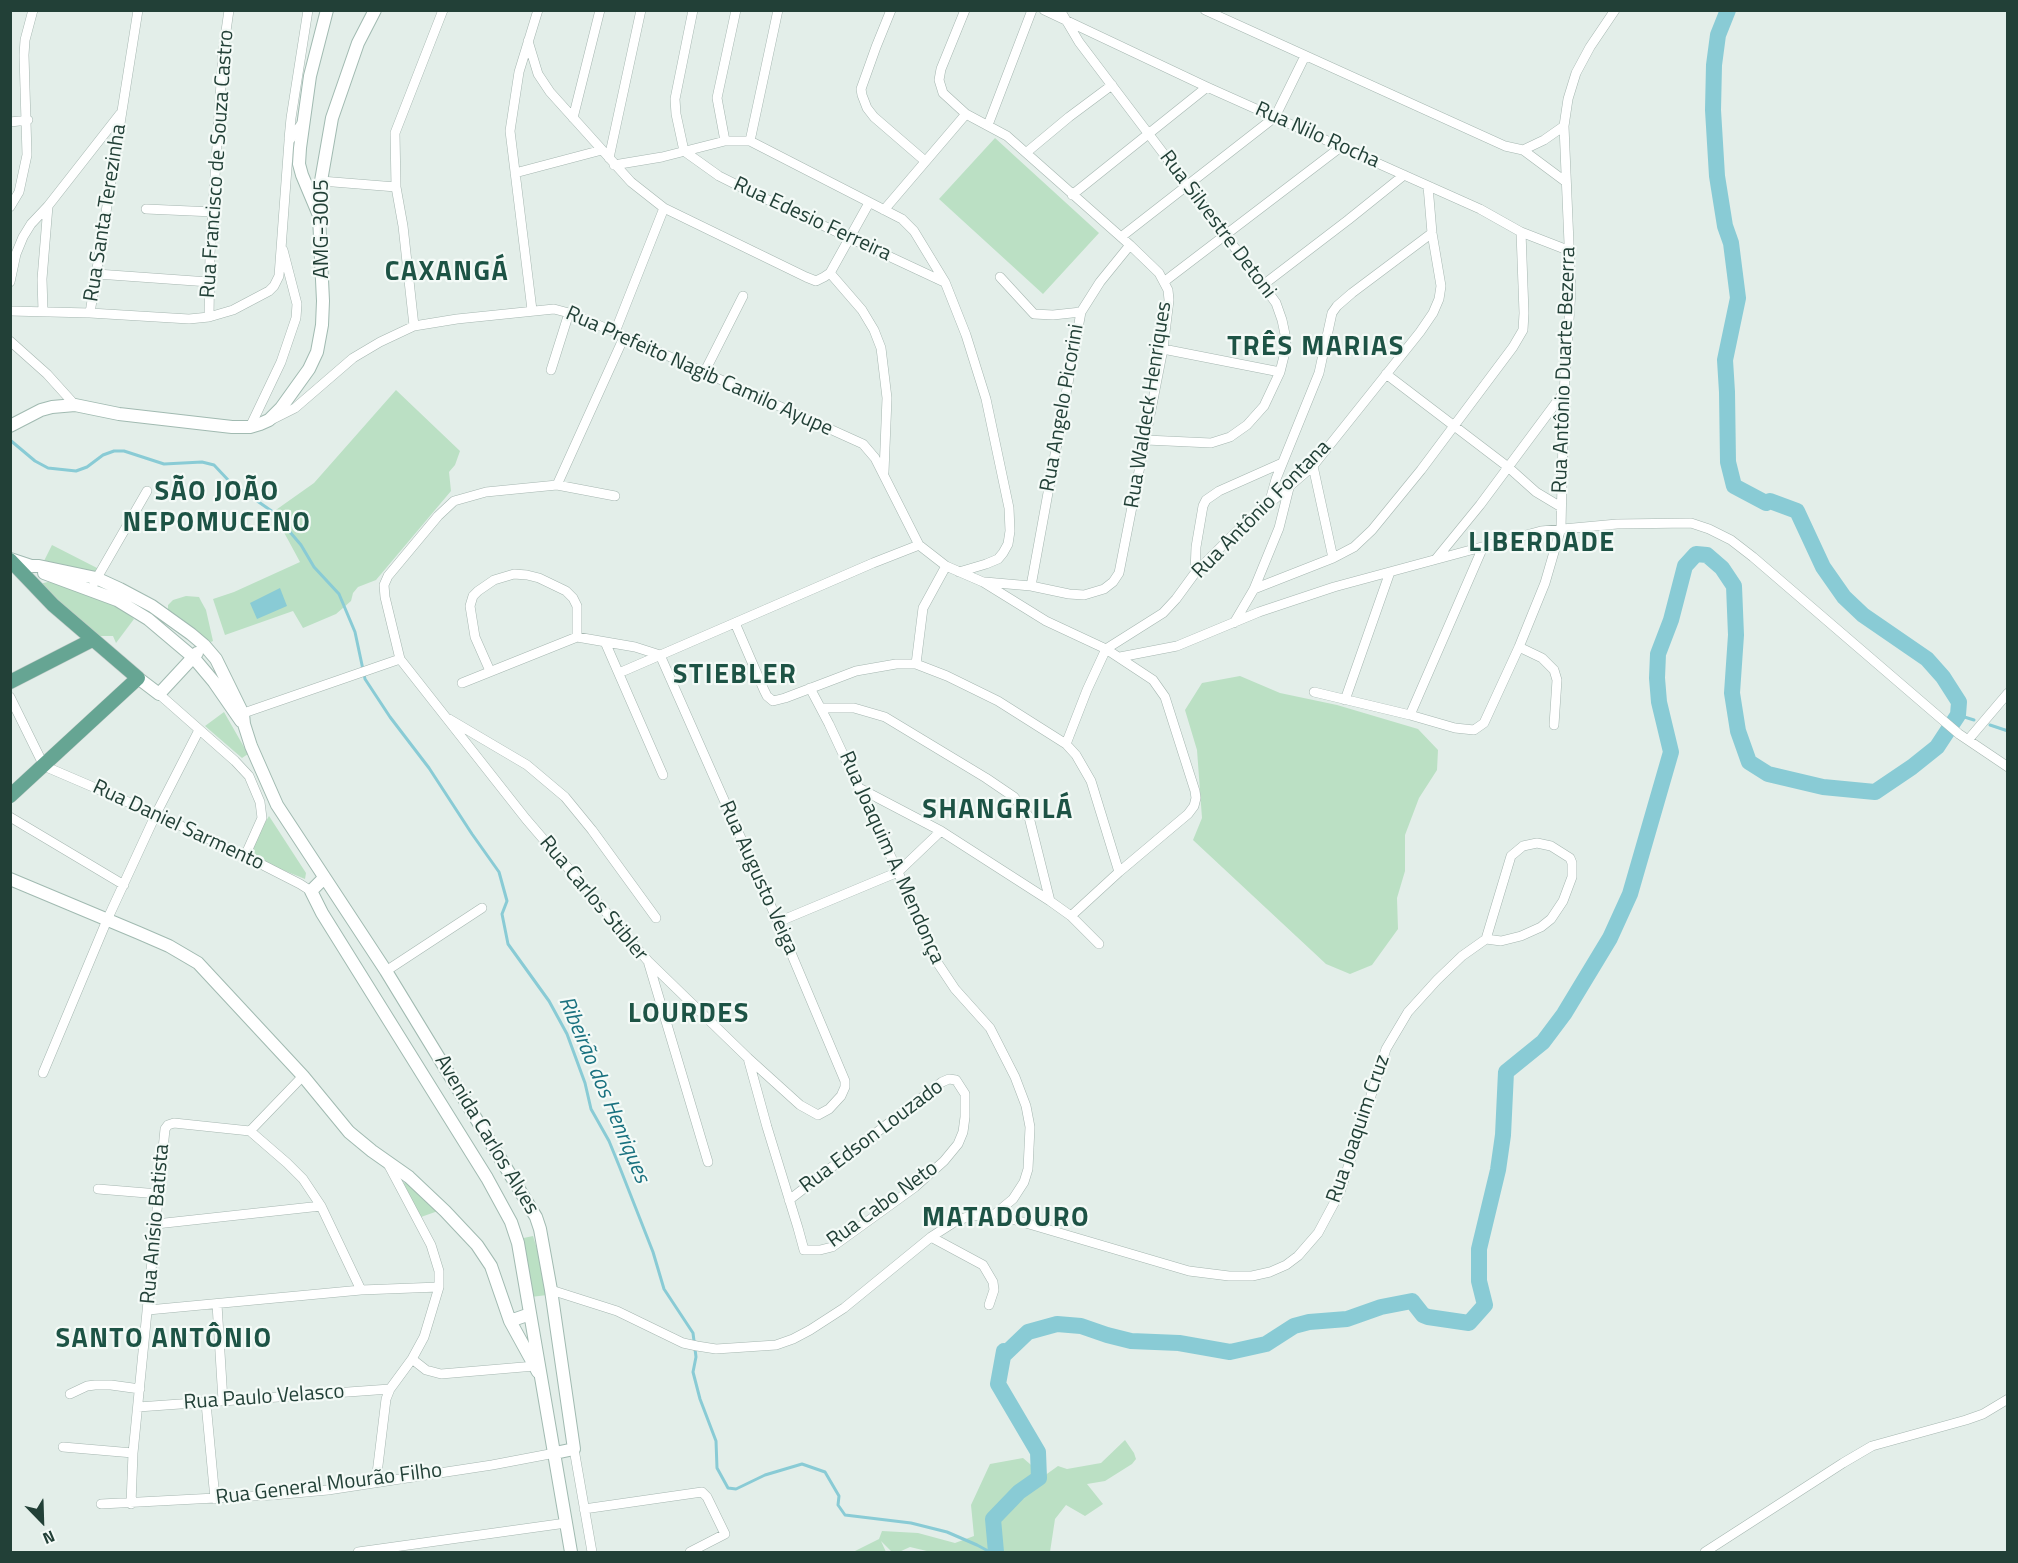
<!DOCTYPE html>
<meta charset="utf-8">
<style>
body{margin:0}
#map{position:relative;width:2018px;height:1563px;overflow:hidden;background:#e3eee9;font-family:"Titillium Web",sans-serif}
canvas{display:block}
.frame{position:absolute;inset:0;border:12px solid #224037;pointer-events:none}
.north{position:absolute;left:12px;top:1491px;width:60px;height:60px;-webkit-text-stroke:4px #f4faf7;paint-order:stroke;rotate:157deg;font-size:16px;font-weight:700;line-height:24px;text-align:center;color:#224037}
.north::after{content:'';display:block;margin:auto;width:21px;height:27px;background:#224037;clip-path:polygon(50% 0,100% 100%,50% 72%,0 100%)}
</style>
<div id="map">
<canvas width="2018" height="1563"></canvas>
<div class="frame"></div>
<div class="north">N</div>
</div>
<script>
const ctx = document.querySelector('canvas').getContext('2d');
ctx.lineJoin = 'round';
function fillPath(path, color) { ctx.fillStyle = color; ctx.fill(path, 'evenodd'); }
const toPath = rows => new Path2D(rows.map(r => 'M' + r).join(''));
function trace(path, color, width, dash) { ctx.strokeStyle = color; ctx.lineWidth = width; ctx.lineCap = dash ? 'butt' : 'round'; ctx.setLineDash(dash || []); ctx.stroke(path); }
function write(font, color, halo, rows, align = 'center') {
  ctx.font = font + ' "Titillium Web",sans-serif'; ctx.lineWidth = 4.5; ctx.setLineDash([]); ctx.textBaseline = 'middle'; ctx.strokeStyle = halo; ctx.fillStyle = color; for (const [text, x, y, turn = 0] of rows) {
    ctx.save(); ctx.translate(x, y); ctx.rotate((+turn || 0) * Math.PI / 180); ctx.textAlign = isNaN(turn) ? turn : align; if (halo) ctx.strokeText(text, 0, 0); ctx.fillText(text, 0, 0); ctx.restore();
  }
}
fillPath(toPath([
 [995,138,1099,233,1043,294,939,199],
 [396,390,460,451,455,465,449,472,451,491,376,580,358,587,353,593,351,601,336,614,303,628,293,611,225,635,213,599,234,592,300,562,273,512,314,483],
 [52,545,99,569,92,576,42,565],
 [48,582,73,585,108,598,134,619,116,643,113,636,97,636,84,627,39,584],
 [186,596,199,597,201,601,206,610,213,641,211,642,168,616,168,605,173,600],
 [1240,676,1280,693,1337,705,1418,729,1438,750,1437,770,1419,798,1405,835,1405,871,1397,898,1398,929,1372,965,1350,974,1326,964,1193,840,1202,818,1197,750,1185,710,1202,683],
 [224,712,248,754,242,758,205,726],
 [269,816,306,873,305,879,246,855],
 [402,1182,413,1185,438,1211,421,1217],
 [533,1236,543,1268,547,1295,531,1297,519,1239],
 [1125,1440,1134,1453,1136,1459,1132,1464,1105,1481,1087,1484,1103,1504,1085,1516,1066,1505,1055,1519,1050,1552,931,1552,910,1547,899,1552,892,1552,881,1541,886,1552,853,1552,879,1539,882,1531,918,1533,955,1543,974,1536,971,1505,990,1464,1023,1458,1044,1476,1058,1466,1067,1469,1101,1463]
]), '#bbe0c4');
fillPath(toPath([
 [280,588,287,606,257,619,250,603]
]), '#89cbd5');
trace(toPath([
 [10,440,35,461,48,468,76,471,87,467,103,455,114,451,124,451,164,464,202,462,214,465,230,482,273,512,301,545,314,567,339,594,355,632,365,679,390,717,429,768,472,834,499,872,507,901,502,914,508,944,549,1001,567,1034,585,1083,591,1109,609,1141,620,1168,653,1252,664,1289,693,1333,696,1357,693,1372,700,1399,716,1441,717,1468,728,1488,736,1489,765,1475,802,1464,825,1472,839,1496,838,1505,845,1515,911,1523,947,1532,977,1545,990,1552],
 [1958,715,1974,720],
 [1990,725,2008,731]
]), '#89cbd5', 3);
trace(toPath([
 [996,1552,993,1519,1019,1492,1039,1478,1038,1452,998,1384,1004,1351,1005,1354,1028,1332,1057,1324,1081,1326,1107,1335,1131,1341,1179,1343,1230,1352,1266,1344,1294,1326,1309,1322,1347,1319,1381,1307,1412,1301,1423,1315,1428,1317,1469,1323,1485,1305,1479,1281,1479,1249,1498,1170,1503,1135,1506,1072,1543,1042,1564,1014,1610,938,1630,894,1671,752,1659,702,1657,678,1658,654,1671,620,1685,566,1696,554,1707,555,1722,568,1734,586,1736,635,1732,693,1738,731,1749,762,1768,774,1823,787,1875,792,1912,767,1937,747,1958,715,1959,702,1943,677,1927,659,1863,615,1844,597,1823,567,1797,511,1770,501,1766,503,1734,486,1728,462,1727,392,1725,360,1738,298,1731,243,1725,226,1717,176,1713,110,1714,65,1718,35,1728,10]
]), '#89cbd5', 16);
const street = toPath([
 [891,10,876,47,861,89,862,95,867,108,874,117,925,161],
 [965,10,941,69,939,80,943,93,966,114,1007,136,1130,245,1159,273,1168,290,1169,300,1163,349,1119,573,1113,582,1104,589,1084,595,1069,594,1031,586,985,582],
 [1044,10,1207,87,1480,209,1521,232,1570,251],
 [1060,10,1079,42,1263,285,1276,303,1282,320,1286,339,1284,356,1280,372,1264,406,1247,425,1230,437,1211,443,1146,440],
 [1205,10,1505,146,1523,150,1544,140,1564,126],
 [528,41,538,74,550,92,631,182,664,208,806,277,816,281,824,277,830,273,869,203],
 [573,118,600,10],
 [10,122,28,120],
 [988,125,1032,10],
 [289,139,291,118,308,10],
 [725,141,717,98,736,10],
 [750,141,778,10],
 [1523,150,1566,182],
 [684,151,719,176,749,191,944,282],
 [684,151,676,114,675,99,693,10],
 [1027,152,1069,117,1112,85],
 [609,158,641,10],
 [614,165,662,157,725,141,750,141,902,219,914,231,945,282,966,335,986,399,1009,508,1010,531,1008,544,1003,553,998,559,986,564,959,572],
 [515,173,602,150],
 [321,181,396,187],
 [1072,195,1207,87],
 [10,207,19,192,27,155,24,55,25,40,33,10],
 [146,209,214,212],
 [884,210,966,114],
 [1121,237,1275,117,1305,56],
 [830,273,862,310,874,330,881,348,887,398,884,472],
 [97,274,209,282],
 [1000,277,1034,314,1053,315,1081,312],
 [1165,281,1342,146],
 [10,282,16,254,23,237,31,224,48,206,120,114],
 [1263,285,1348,220,1404,175],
 [532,310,510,131,519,72,538,10],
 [10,311,90,313,189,319,209,317,233,310,269,291,274,286,279,276,289,141,303,122],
 [43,311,42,279,48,206],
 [90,313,138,10],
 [209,317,210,254,223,52,229,10],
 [414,326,403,226,396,187,395,133,443,10],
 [615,332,664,208],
 [10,341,47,374,75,405],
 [1163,349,1280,372],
 [551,370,569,313],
 [705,371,743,296],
 [1386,374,1508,467,1536,492,1561,507],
 [271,420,295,408,353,358,380,342,414,326,457,319,554,309,569,313,615,332,863,444,875,458,919,545,946,566,983,582,1046,621,1106,649,1153,680,1165,697,1195,791,1196,798,1194,806,1188,814,1119,872,1071,916],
 [250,427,281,362,296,318,297,304,283,250],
 [1313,466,1333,558],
 [557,485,624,337],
 [615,496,557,485,486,492,454,501,438,516,388,576,384,585,385,597,400,659,526,819,648,961,708,1162],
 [1269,504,1276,479,1319,373,1332,313,1337,306,1352,293,1432,233],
 [1436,559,1480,505,1564,392],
 [1195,573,1196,547,1203,506,1206,500,1219,491,1282,463],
 [94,583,147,491],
 [1031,586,1081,312,1100,282,1130,245],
 [1254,589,1333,558,1354,547,1372,530,1421,470,1513,347,1523,330,1524,313,1521,232],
 [735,623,764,690,767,696,773,701,785,698,856,671,896,664,916,664,947,676,998,701,1066,744,1076,755,1091,781,1119,872],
 [1234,623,1254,589,1279,528,1289,488],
 [605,642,663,775],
 [1519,647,1542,658,1554,670,1557,680,1554,725],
 [1106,649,1163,613,1176,599,1195,573,1235,533,1313,466,1420,332,1433,313,1439,299,1441,286,1432,233,1428,186],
 [1120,657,1177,646,1259,612,1334,587,1541,531,1617,524,1691,523,1709,529,1731,540,1753,557,1959,734,2008,767],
 [916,664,923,608,946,566],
 [490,671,475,637,470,606,473,596,478,591,494,580,514,574,527,575,539,578,566,591,573,598,577,606,577,637],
 [619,673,873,563,919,545],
 [462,683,577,637,635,647,660,655,778,922,845,1081,845,1087,841,1096,829,1109,818,1115,800,1105,748,1058,648,961],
 [810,688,829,724,898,872,933,956,955,989,990,1028,1015,1077,1026,1106,1030,1127,1028,1169,1024,1182,1013,1199,995,1214],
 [1314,692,1410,715,1455,728,1474,730,1484,723,1519,647,1545,583,1561,528,1564,392,1571,291,1564,126,1568,99,1576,73,1590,47,1615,10],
 [159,694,235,761,249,776,260,802,262,818,245,856],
 [10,697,44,766,156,814,253,860,300,884,311,891],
 [1345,700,1390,572],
 [821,708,854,708,885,717,986,778,1014,797,1029,817,1050,901],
 [238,715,400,659],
 [1410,715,1483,547],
 [449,719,527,765,565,797,592,830,656,918],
 [1968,740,2008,693],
 [1066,744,1087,690,1106,649],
 [859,788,941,831,1050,901,1071,916,1099,944],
 [10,817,124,885],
 [778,922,898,872,941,831],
 [386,971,482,908],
 [748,1058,767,1127,798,1228,804,1250,820,1250,832,1247,915,1187,944,1161,958,1144,963,1132,965,1117,965,1094,956,1080,949,1079,942,1082,789,1200],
 [43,1073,107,920,156,814,199,730],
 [250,1131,303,1076],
 [98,1189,159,1194],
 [156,1224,321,1206],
 [931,1237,983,1265,993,1282,994,1290,989,1305],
 [551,1290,617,1311,683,1343,697,1346,716,1349,776,1345,793,1339,810,1330,844,1308,931,1237,956,1221,970,1216,995,1214,1189,1271,1229,1276,1252,1276,1270,1272,1286,1265,1298,1256,1318,1233,1340,1192,1386,1049,1408,1012,1437,980,1462,956,1486,939,1511,856,1523,846,1537,843,1551,846,1570,858,1572,863,1572,877,1563,901,1551,919,1541,927,1521,936,1501,941,1486,939],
 [217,1304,223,1401],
 [148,1310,361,1290,439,1287],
 [412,1359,426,1370,441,1374,535,1366],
 [70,1394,87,1386,95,1385,111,1385,140,1389],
 [206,1403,215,1499],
 [138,1407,390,1389],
 [63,1447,133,1453],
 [574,1449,592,1552],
 [376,1482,386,1399,390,1389,412,1359,424,1337,439,1287,439,1271,431,1245,388,1164],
 [101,1504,273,1495,328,1490,492,1465,555,1453],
 [131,1504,133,1453,143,1352,165,1129,168,1125,174,1123,250,1131,287,1163,303,1179,321,1206,361,1290],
 [584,1509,702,1492,707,1497,725,1534,690,1552],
 [358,1552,566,1523],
 [1705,1552,1843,1463,1872,1446,1966,1420,1983,1414,2008,1399]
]);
const secondary = toPath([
 [318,213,302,175,299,164,300,148,310,76,327,10],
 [10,426,41,410,52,407,75,405,119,414,232,427,250,427,260,424,269,420,281,408,309,369,317,352,322,325,323,301,319,216,321,181,332,118,358,43,375,10],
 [10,559,31,566,39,566,96,578,120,589,152,606,191,634,204,645,216,659,243,714,244,724,251,746,277,805,386,971,536,1217,540,1229,551,1290,574,1449,555,1453],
 [44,573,117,600,148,619,193,657,214,682,241,721],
 [138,678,159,694,197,653],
 [324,878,311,891,322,913,487,1178,511,1222,518,1243,571,1552],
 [10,879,139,933,169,946,198,963,303,1076,349,1132,372,1151,409,1177,445,1211,477,1245,491,1266,510,1321,530,1314],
 [510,1321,538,1372]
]);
const primary = toPath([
 [10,560,53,605,138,678,10,796],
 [10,682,92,640]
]);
trace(street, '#a5b6b0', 10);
trace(secondary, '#a1bab1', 14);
trace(primary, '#c1cac7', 15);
trace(street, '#fff', 9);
trace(secondary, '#fff', 12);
trace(primary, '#66a593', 14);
write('21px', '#224037', '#f4faf7', [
 ["Rua Nilo Rocha",1317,136,24],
 ["Rua Francisco de Souza Castro",218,164,-86],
 ["Rua Santa Terezinha",106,213,-81],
 ["Rua Edesio Ferreira",812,220,25],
 ["Rua Silvestre Detoni",1217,225,53],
 ["AMG-3005",323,229,-90],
 ["Rua Antônio Duarte Bezerra",1565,370,-88],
 ["Rua Prefeito Nagib Camilo Ayupe",699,372,24],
 ["Rua Waldeck Henriques",1149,405,-81],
 ["Rua Angelo Picorini",1063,408,-80],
 ["Rua Antônio Fontana",1262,510,-45],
 ["Rua Daniel Sarmento",178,826,25],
 ["Rua Joaquim A. Mendonça",891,858,66],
 ["Rua Augusto Veiga",758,878,66],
 ["Rua Carlos Stibler",593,899,50],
 ["Rua Joaquim Cruz",1359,1129,-71],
 ["Avenida Carlos Alves",486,1135,59],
 ["Rua Edson Louzado",872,1137,-37],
 ["Rua Cabo Neto",883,1205,-36],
 ["Rua Anísio Batista",156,1224,-85],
 ["Rua Paulo Velasco",264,1398,-4],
 ["Rua General Mourão Filho",329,1485,-7]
]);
write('italic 22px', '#19717f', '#f4faf7', [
 ["Ribeirão dos Henriques",603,1090,67]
]);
ctx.letterSpacing = '1.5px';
write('bold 27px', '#1d5345', '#f4faf7', [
 ["CAXANGÁ",447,273],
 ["TRÊS MARIAS",1316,348],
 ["SÃO JOÃO",217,493],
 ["NEPOMUCENO",217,524],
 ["LIBERDADE",1542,544],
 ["STIEBLER",735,676],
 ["SHANGRILÁ",998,811],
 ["LOURDES",689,1015],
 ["MATADOURO",1006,1219],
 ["SANTO ANTÔNIO",164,1340]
]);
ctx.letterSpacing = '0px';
</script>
